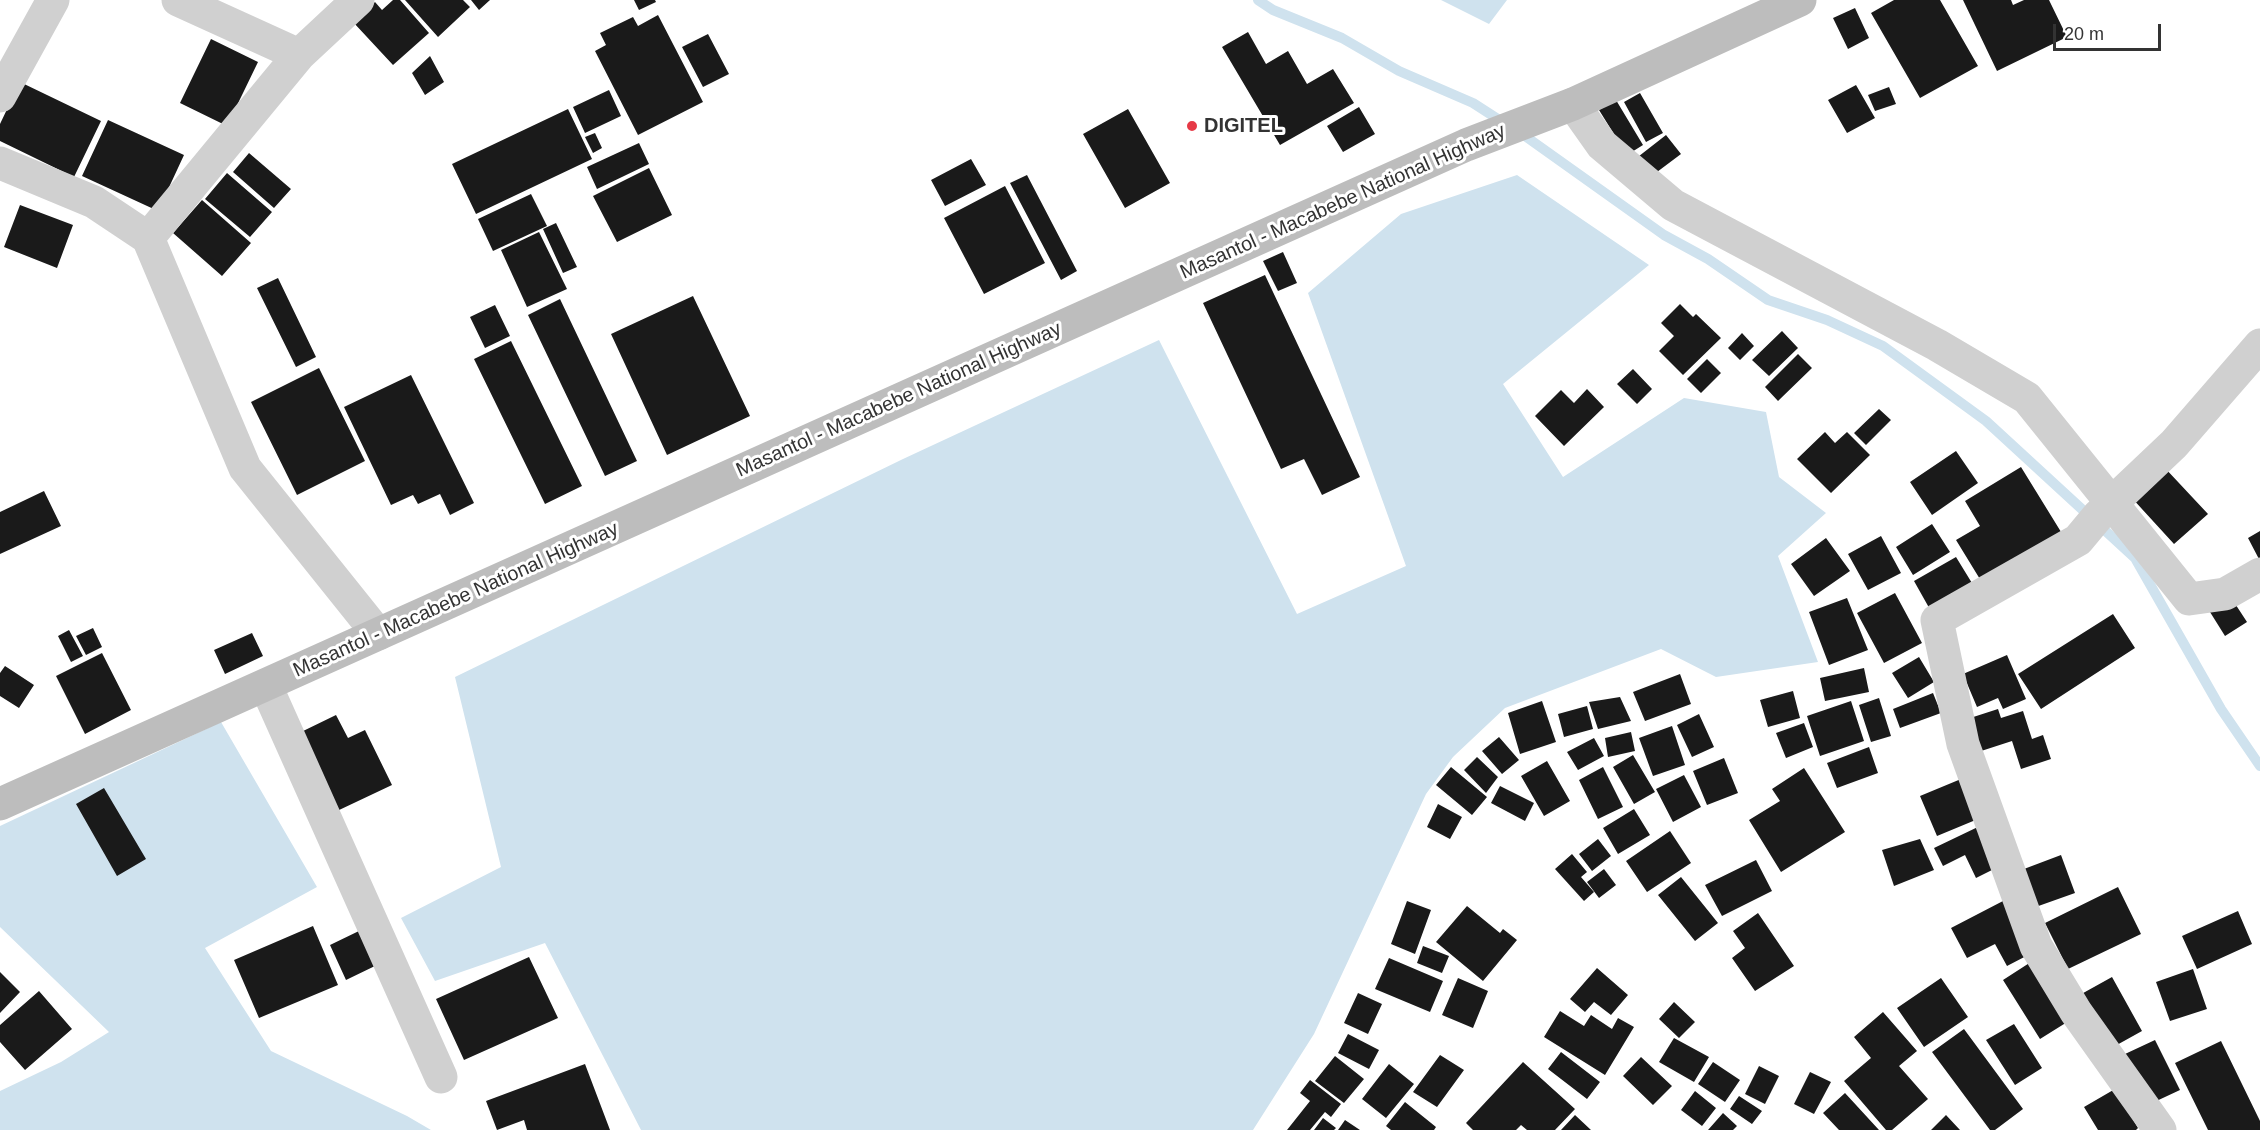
<!DOCTYPE html>
<style>
body{margin:0}
#map{position:relative;width:2260px;height:1130px;overflow:hidden;background:#fff;font-family:Arial,sans-serif}
canvas{display:block}
.scale{position:absolute;left:2053px;top:24px;width:108px;height:27px;box-sizing:border-box;border:3px solid #333;border-top:0;padding-left:8px;font-size:18px;line-height:21px;white-space:nowrap;color:#333;-webkit-text-stroke:4px #fff;paint-order:stroke}
</style>
<div id="map">
<canvas width="2260" height="1130"></canvas>
<div class="scale">20 m</div>
</div>
<script>
const ctx = document.querySelector('canvas').getContext('2d');
ctx.lineJoin = 'round';
function fillPath(path, color) { ctx.fillStyle = color; ctx.fill(path, 'evenodd'); }
const toPath = rows => new Path2D(rows.map(r => 'M' + r).join(''));
function trace(path, color, width, dash) { ctx.strokeStyle = color; ctx.lineWidth = width; ctx.lineCap = dash ? 'butt' : 'round'; ctx.setLineDash(dash || []); ctx.stroke(path); }
function write(font, color, halo, rows, align = 'center') {
  ctx.font = font + ' Arial,sans-serif'; ctx.lineWidth = 6; ctx.setLineDash([]); ctx.textBaseline = 'middle'; ctx.strokeStyle = halo; ctx.fillStyle = color; for (const [text, x, y, turn = 0] of rows) {
    ctx.save(); ctx.translate(x, y); ctx.rotate((+turn || 0) * Math.PI / 180); ctx.textAlign = isNaN(turn) ? turn : align; if (halo) ctx.strokeText(text, 0, 0); ctx.fillText(text, 0, 0); ctx.restore();
  }
}
fillPath(toPath([
 [1441,0,1507,0,1489,24],
 [1517,175,1649,265,1503,384,1563,477,1684,398,1766,412,1779,477,1826,513,1778,556,1818,662,1716,677,1661,649,1505,708,1453,757,1426,794,1314,1034,1253,1130,641,1130,545,943,435,981,401,918,501,867,455,677,903,459,1159,340,1297,614,1406,566,1308,293,1401,214],
 [221,722,317,887,205,948,271,1051,407,1116,431,1130,0,1130,0,1091,61,1062,109,1032,0,927,0,826]
]), '#cfe2ee');
trace(toPath([
 [1258,0,1273,10,1342,38,1399,71,1473,103,1504,123],
 [1518,131,1664,235,1708,259,1768,300,1827,320,1883,346,1986,421,2135,558,2221,709,2260,766]
]), '#cfe2ee', 10);
fillPath(toPath([
 [393,0,400,0,429,33,393,65,353,22,375,2,382,10],
 [405,0,463,0,470,7,438,37],
 [471,0,490,0,479,10],
 [634,0,655,0,656,2,639,10],
 [1894,0,1940,0,1978,66,1920,98,1871,13],
 [1963,0,2011,0,2013,5,2024,0,2049,0,2067,37,1997,71],
 [1855,8,1869,38,1848,49,1833,18],
 [658,15,703,102,638,135,595,51,606,45,600,33,633,17,638,26],
 [1248,32,1266,64,1288,51,1307,84,1333,69,1354,103,1280,145,1222,47],
 [708,34,729,74,703,87,682,47],
 [211,39,258,62,227,126,180,103],
 [430,56,444,82,425,95,412,73],
 [20,82,101,121,74,177,0,141,0,124],
 [1856,85,1875,118,1847,133,1828,100],
 [1889,87,1896,104,1875,111,1868,95],
 [609,90,621,116,585,133,573,107],
 [1640,93,1663,133,1646,142,1624,102],
 [1616,100,1643,145,1627,155,1599,110],
 [1359,107,1375,134,1343,152,1327,126],
 [568,109,592,159,476,214,452,164],
 [1128,109,1170,183,1125,208,1083,134],
 [108,120,184,155,158,211,82,176],
 [595,133,602,148,593,153,585,137],
 [1666,135,1681,154,1649,178,1634,160],
 [639,143,649,164,597,189,587,167],
 [249,153,291,189,274,208,233,172],
 [971,159,986,185,945,206,931,180],
 [649,168,672,215,617,242,593,196],
 [227,173,272,212,250,237,205,199],
 [1027,175,1077,271,1061,280,1010,183],
 [1005,186,1045,263,984,294,944,218],
 [531,194,547,226,493,251,478,219],
 [202,200,251,243,222,276,173,233],
 [20,205,73,225,57,268,4,247],
 [556,223,577,267,563,273,543,229],
 [539,232,567,289,527,307,501,250],
 [1283,252,1297,283,1278,291,1263,261],
 [1265,275,1360,477,1322,495,1304,459,1281,469,1203,303],
 [278,278,316,357,296,367,257,288],
 [693,296,750,416,667,455,611,334],
 [560,299,637,461,605,476,528,315],
 [1680,304,1693,317,1696,314,1721,338,1683,375,1659,351,1674,336,1661,323],
 [495,305,510,336,485,348,470,317],
 [1782,331,1798,348,1769,376,1752,360],
 [1742,333,1754,346,1740,360,1728,348],
 [511,341,582,486,545,504,474,359],
 [1798,354,1812,368,1778,401,1765,387],
 [1707,359,1721,373,1701,393,1687,379],
 [319,368,365,461,297,495,251,402],
 [1633,369,1652,389,1637,404,1617,384],
 [411,375,474,503,450,515,440,494,418,504,413,495,391,505,344,407],
 [1587,389,1604,407,1564,446,1535,416,1561,390,1574,403],
 [1879,409,1891,420,1866,445,1854,433],
 [1825,432,1835,443,1847,432,1870,455,1831,493,1797,459],
 [1956,451,1978,483,1932,515,1910,482],
 [2021,467,2066,540,1986,589,1956,540,1980,526,1965,501],
 [2164,467,2208,514,2174,544,2131,497],
 [44,491,61,526,0,554,0,512],
 [1932,524,1950,552,1913,575,1896,547],
 [2260,531,2260,561,2248,538],
 [1881,536,1901,573,1868,590,1848,554],
 [1826,538,1850,571,1814,596,1791,564],
 [1956,557,1975,588,1932,613,1914,581],
 [1895,593,1922,643,1884,663,1857,613],
 [1847,598,1868,650,1829,665,1809,612],
 [2232,599,2247,622,2225,636,2210,612],
 [2113,614,2135,648,2041,709,2018,674],
 [93,628,102,647,86,655,76,636],
 [69,630,83,656,71,662,58,636],
 [252,633,263,656,225,674,214,650],
 [102,653,131,710,85,734,56,676],
 [2007,655,2026,699,2003,709,1998,698,1977,707,1963,674],
 [1919,657,1934,682,1908,698,1892,673],
 [5,666,34,685,19,708,0,696,0,673],
 [1864,668,1869,692,1825,701,1820,678],
 [1680,674,1691,704,1645,721,1633,692],
 [1793,691,1800,718,1768,727,1760,700],
 [1933,693,1941,713,1900,728,1893,709],
 [1620,697,1631,721,1598,729,1589,702],
 [1879,698,1891,736,1871,742,1859,705],
 [1542,701,1556,742,1520,754,1508,713],
 [1851,701,1864,741,1820,756,1807,716],
 [1587,706,1593,729,1564,737,1558,714],
 [1998,709,2001,718,2023,711,2032,739,2043,735,2051,759,2021,769,2012,741,1975,753,1964,720],
 [1699,714,1714,747,1692,757,1677,725],
 [336,715,348,738,365,730,392,785,337,811,299,733],
 [1804,723,1813,747,1786,758,1776,733],
 [1672,726,1685,765,1653,776,1639,738],
 [1631,732,1635,751,1608,757,1605,738],
 [1499,737,1519,760,1502,774,1482,751],
 [1594,738,1604,756,1578,770,1567,752],
 [1869,747,1878,773,1837,788,1827,763],
 [1633,755,1655,792,1634,804,1613,767],
 [1477,757,1498,777,1486,793,1464,770],
 [1724,758,1738,793,1707,805,1693,771],
 [1547,761,1570,801,1544,816,1521,776],
 [1451,767,1487,797,1472,815,1436,785],
 [1603,767,1623,807,1598,819,1579,780],
 [1804,768,1845,832,1781,872,1749,820,1780,801,1772,789],
 [1684,775,1701,807,1673,822,1656,789],
 [1961,779,1978,819,1937,836,1920,796],
 [1500,786,1534,803,1525,821,1491,803],
 [104,788,146,859,117,876,76,804],
 [1438,804,1462,817,1450,839,1427,827],
 [1634,809,1650,835,1618,854,1603,828],
 [1982,825,2002,865,1976,878,1965,855,1943,866,1934,848],
 [1670,831,1691,863,1647,892,1626,861],
 [1598,839,1611,856,1592,871,1579,854],
 [1920,839,1934,870,1894,886,1882,850],
 [1572,854,1587,872,1581,877,1594,892,1584,901,1555,869],
 [2061,855,2075,893,2030,909,2016,872],
 [1756,860,1772,891,1722,916,1705,885],
 [1604,869,1616,885,1599,898,1587,882],
 [1681,877,1718,923,1695,941,1658,895],
 [2118,887,2141,934,2068,969,2045,923],
 [1407,901,1431,910,1415,954,1391,944],
 [2003,901,2032,953,2007,966,1995,944,1967,958,1951,928],
 [1467,906,1500,933,1503,929,1517,940,1483,981,1436,942],
 [2238,911,2252,944,2197,969,2182,936],
 [1758,913,1794,966,1755,991,1732,958,1745,948,1733,931],
 [313,926,338,985,259,1018,234,960],
 [361,930,377,965,346,980,330,945],
 [1423,946,1449,956,1442,973,1417,963],
 [529,957,558,1018,464,1060,436,999],
 [1389,958,1443,981,1430,1012,1375,989],
 [2034,960,2072,1019,2040,1039,2003,980],
 [1597,968,1628,995,1611,1015,1594,1002,1585,1012,1570,999],
 [2193,969,2207,1009,2170,1021,2156,982],
 [0,972,20,992,0,1013],
 [2112,977,2142,1031,2106,1051,2076,997],
 [1458,978,1488,991,1473,1028,1442,1015],
 [1941,978,1968,1017,1924,1047,1897,1008],
 [39,991,72,1029,25,1070,0,1042,0,1025],
 [1358,993,1382,1004,1368,1034,1344,1023],
 [1674,1002,1695,1022,1679,1038,1659,1019],
 [1560,1011,1584,1026,1591,1015,1612,1029,1618,1018,1634,1027,1605,1075,1544,1037],
 [1883,1012,1917,1051,1899,1066,1928,1099,1892,1130,1886,1130,1844,1081,1871,1058,1854,1037],
 [2014,1024,2042,1068,2015,1085,1986,1040],
 [1964,1029,2023,1109,1995,1130,1990,1130,1932,1052],
 [1348,1034,1379,1050,1369,1069,1338,1053],
 [1674,1038,1709,1057,1694,1082,1659,1062],
 [2155,1040,2180,1090,2150,1104,2125,1054],
 [2221,1041,2260,1121,2260,1130,2208,1130,2175,1063],
 [1561,1052,1600,1082,1587,1099,1548,1069],
 [1440,1055,1464,1070,1437,1107,1413,1092],
 [1335,1056,1364,1079,1344,1103,1315,1081],
 [1641,1057,1672,1086,1653,1105,1623,1076],
 [1523,1062,1575,1109,1555,1130,1527,1130,1521,1125,1516,1130,1473,1130,1466,1123],
 [1713,1062,1740,1080,1725,1102,1698,1084],
 [585,1064,610,1130,527,1130,524,1120,497,1130,486,1101],
 [1389,1064,1414,1084,1386,1118,1362,1099],
 [1759,1066,1779,1076,1765,1104,1745,1094],
 [1810,1072,1831,1082,1814,1114,1794,1104],
 [1310,1080,1341,1104,1331,1117,1325,1112,1310,1130,1287,1130,1310,1101,1300,1093],
 [2115,1089,2138,1128,2136,1130,2098,1130,2084,1107],
 [1695,1091,1716,1108,1702,1126,1681,1110],
 [1845,1093,1879,1130,1839,1130,1823,1113],
 [1739,1096,1762,1111,1752,1124,1730,1109],
 [1405,1102,1436,1127,1434,1130,1391,1130,1386,1126],
 [1723,1113,1737,1126,1733,1130,1708,1130],
 [1575,1115,1591,1130,1561,1130],
 [1946,1115,1960,1130,1931,1130],
 [1323,1118,1336,1128,1334,1130,1314,1130],
 [1345,1120,1360,1130,1338,1130]
]), '#1a1a1a');
trace(toPath([
 [178,0,299,55],
 [0,96,53,0],
 [1573,104,1602,145,1673,205,1937,345,2027,398,2189,599,2225,594,2260,574],
 [0,163,94,202,148,238,245,468,378,634],
 [148,238,299,55,358,0],
 [266,686,441,1077],
 [2160,1130,2076,1012,2036,946,1963,744,1937,620,2078,540,2098,516,2174,444,2260,345]
]), '#d0d0d0', 33);
trace(toPath([
 [0,804,1466,145,1573,104,1800,0]
]), '#bdbdbd', 33);
for (const [x, y, r, color] of [
 [1192,126,6,"#e63946"]
]) { const dot = new Path2D(); dot.arc(x, y, r, 0, 2 * Math.PI); ctx.fillStyle = color; ctx.fill(dot); trace(dot, '#fff', 2); }
write('bold 20px', '#333', '#fff', [
 ["DIGITEL",1204,126]
], 'left');
write('20px', '#333', '#fff', [
 ["Masantol - Macabebe National Highway",1343,202,-24],
 ["Masantol - Macabebe National Highway",899,400,-24],
 ["Masantol - Macabebe National Highway",456,600,-24]
]);
</script>
